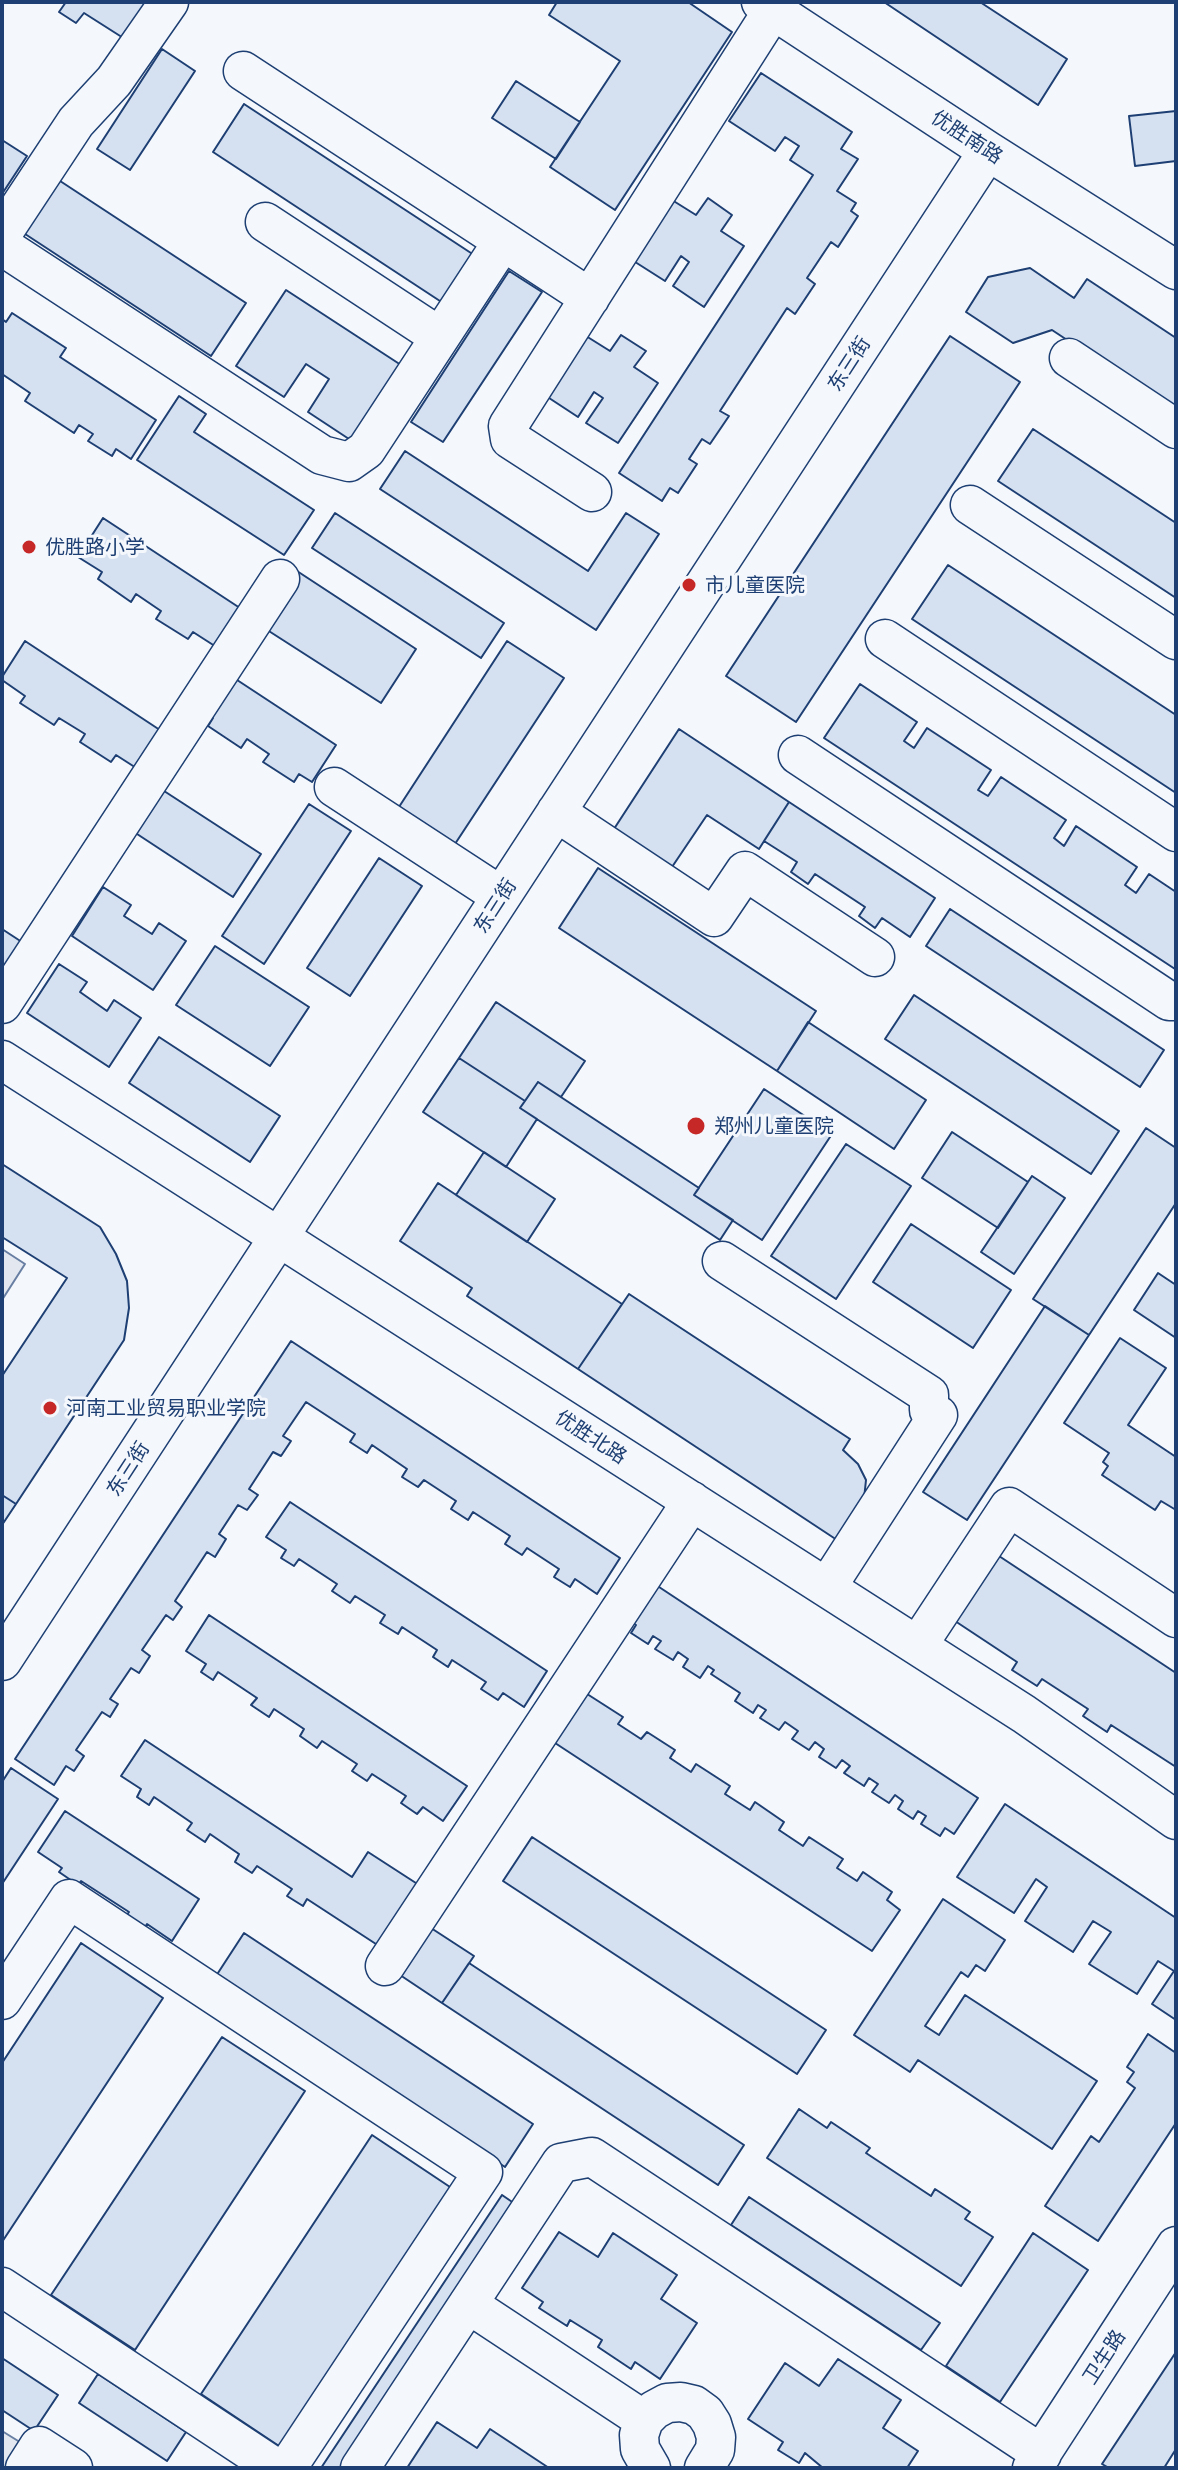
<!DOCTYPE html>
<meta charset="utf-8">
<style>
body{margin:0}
#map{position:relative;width:1178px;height:2470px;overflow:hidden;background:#f4f7fb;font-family:Commissioner,sans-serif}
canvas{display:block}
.frame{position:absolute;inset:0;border:4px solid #1d3f73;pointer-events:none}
</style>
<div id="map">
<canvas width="1178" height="2470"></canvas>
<div class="frame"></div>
</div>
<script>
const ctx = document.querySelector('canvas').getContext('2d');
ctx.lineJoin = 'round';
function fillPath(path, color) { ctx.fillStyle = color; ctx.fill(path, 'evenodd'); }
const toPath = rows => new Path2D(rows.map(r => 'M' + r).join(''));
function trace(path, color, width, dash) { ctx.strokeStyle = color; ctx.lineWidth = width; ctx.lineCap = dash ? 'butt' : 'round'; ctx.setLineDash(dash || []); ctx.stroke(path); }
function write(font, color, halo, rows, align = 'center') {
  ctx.font = font + ' Commissioner,"Noto Sans SC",sans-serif'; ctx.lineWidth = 6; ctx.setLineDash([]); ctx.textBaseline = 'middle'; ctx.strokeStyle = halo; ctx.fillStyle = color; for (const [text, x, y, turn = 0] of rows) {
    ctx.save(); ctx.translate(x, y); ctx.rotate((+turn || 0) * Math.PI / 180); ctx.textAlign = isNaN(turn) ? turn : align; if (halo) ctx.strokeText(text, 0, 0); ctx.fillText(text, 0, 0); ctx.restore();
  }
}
const parking = toPath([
 [2,1249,25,1264,2,1300,2,1249],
 [2,2431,23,2444,7,2468,2,2468,2,2431]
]);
fillPath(parking, '#e3e8f0');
trace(parking, '#687fa3', 2);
const building = toPath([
 [66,2,154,2,128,41,84,13,76,23,59,12,66,2],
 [557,2,688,2,732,32,615,210,550,167,620,61,549,15,557,2],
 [884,2,980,2,1067,59,1038,105,884,2],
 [162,49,195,71,130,170,97,149,162,49],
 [761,73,852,132,841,149,858,159,837,191,856,203,851,211,858,216,838,247,831,242,807,278,815,284,795,314,787,308,720,411,729,416,710,444,702,439,689,459,697,464,678,493,670,488,662,501,619,473,813,175,790,160,799,146,785,137,775,151,729,121,761,73],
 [516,81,580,122,556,159,492,118,516,81],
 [244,104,474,255,443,303,213,152,244,104],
 [1176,111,1176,161,1135,166,1129,116,1176,111],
 [2,140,27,156,2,194,2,140],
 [54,177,246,303,211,356,19,230,54,177],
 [708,198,732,215,721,231,744,246,704,307,673,286,689,262,681,256,665,281,632,260,672,200,696,215,708,198],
 [1030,268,1074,298,1087,279,1176,338,1176,412,1052,330,1013,343,966,312,988,277,1030,268],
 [509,271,542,292,443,442,411,422,509,271],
 [286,290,401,365,352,441,308,412,329,379,306,364,284,397,236,366,286,290],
 [12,313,66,348,60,357,156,420,131,459,116,449,112,456,88,441,93,434,79,425,74,433,25,401,30,393,2,374,2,319,6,322,12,313],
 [621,335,646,351,634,367,658,383,618,443,586,423,603,398,594,392,578,417,546,396,586,336,610,351,621,335],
 [950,336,1020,382,796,722,726,676,950,336],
 [179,396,206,414,194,432,314,510,284,555,137,460,179,396],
 [1033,429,1176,523,1176,598,998,481,1033,429],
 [405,451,588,571,626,513,659,534,596,630,380,489,405,451],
 [335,513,504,623,481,658,312,548,335,513],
 [103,518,246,612,221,650,193,632,188,639,156,619,161,611,136,594,131,602,98,579,102,572,78,557,103,518],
 [948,565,1176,715,1176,793,912,619,948,565],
 [297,571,416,649,381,703,261,626,297,571],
 [25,641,169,736,144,773,116,755,111,762,80,742,85,734,59,718,54,725,20,703,25,696,2,680,2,677,25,641],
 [507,641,564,678,453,847,397,810,507,641],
 [231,676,336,745,312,782,299,774,294,782,263,762,269,754,247,739,241,748,208,726,213,718,207,714,231,676],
 [860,684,917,722,904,741,914,748,927,728,991,770,978,790,988,796,1001,777,1066,820,1054,838,1064,846,1076,826,1137,867,1125,885,1136,893,1149,874,1176,892,1175,969,824,738,860,684],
 [679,729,789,802,759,849,707,815,670,870,612,832,679,729],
 [161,789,261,854,233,897,134,832,161,789],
 [789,802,935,898,910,937,882,918,875,928,859,916,865,907,815,874,808,884,791,872,797,862,764,841,789,802],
 [309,804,351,831,264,964,222,936,309,804],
 [379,858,422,886,350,996,307,968,379,858],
 [598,868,816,1011,777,1071,559,928,598,868],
 [103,887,131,905,124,916,152,934,159,923,186,941,153,990,72,936,103,887],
 [950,909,1164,1050,1140,1087,926,946,950,909],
 [2,929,31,948,2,992,2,929],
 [215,946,309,1007,270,1066,176,1005,215,946],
 [59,964,87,982,80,992,107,1011,114,1000,141,1018,109,1067,27,1013,59,964],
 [914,995,1119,1131,1091,1174,885,1039,914,995],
 [496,1002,585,1061,561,1097,538,1082,525,1101,459,1058,496,1002],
 [808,1022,926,1100,894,1149,777,1071,808,1022],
 [159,1037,280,1116,250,1162,129,1083,159,1037],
 [459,1058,525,1101,520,1108,537,1119,506,1167,423,1112,459,1058],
 [538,1082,699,1188,694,1195,733,1220,720,1240,520,1108,538,1082],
 [764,1089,832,1134,762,1240,694,1195,764,1089],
 [1146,1128,1176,1148,1176,1203,1089,1335,1033,1299,1146,1128],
 [952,1132,1028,1182,998,1228,922,1178,952,1132],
 [846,1144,911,1186,836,1299,771,1256,846,1144],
 [484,1152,555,1199,527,1242,456,1195,484,1152],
 [2,1164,100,1227,116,1254,127,1281,129,1308,124,1340,16,1504,2,1495,2,1376,67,1278,2,1237,2,1164],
 [1032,1176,1065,1198,1014,1274,981,1252,1032,1176],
 [438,1183,622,1304,578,1369,467,1296,472,1288,400,1241,438,1183],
 [911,1224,1011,1290,973,1348,873,1282,911,1224],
 [1158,1273,1176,1285,1176,1338,1134,1310,1158,1273],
 [629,1294,850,1439,843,1450,858,1464,866,1480,864,1499,837,1540,578,1369,629,1294],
 [1045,1306,1089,1335,967,1520,923,1492,1045,1306],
 [1120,1338,1166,1368,1128,1425,1176,1457,1176,1510,1161,1501,1155,1510,1102,1475,1108,1466,1103,1462,1109,1453,1064,1423,1120,1338],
 [291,1341,620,1558,597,1594,575,1579,570,1587,554,1577,559,1569,527,1548,522,1555,505,1544,510,1536,473,1512,468,1520,451,1509,456,1501,424,1480,418,1487,402,1477,407,1469,372,1445,367,1453,350,1442,355,1434,306,1402,283,1436,291,1441,281,1456,273,1452,249,1489,258,1495,247,1510,238,1505,219,1534,226,1539,215,1557,207,1552,175,1601,182,1607,173,1620,166,1615,142,1650,150,1656,139,1673,131,1668,110,1699,118,1704,110,1717,102,1712,76,1750,84,1756,74,1771,66,1766,54,1785,15,1759,291,1341],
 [2,1495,16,1504,2,1525,2,1495],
 [290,1502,547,1671,524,1707,503,1693,498,1700,481,1689,486,1682,452,1660,448,1667,433,1657,437,1650,402,1627,398,1634,380,1623,385,1615,355,1596,350,1603,332,1591,337,1584,299,1559,294,1566,281,1558,286,1550,266,1537,290,1502],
 [999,1556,1176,1673,1176,1767,1111,1725,1107,1732,1083,1716,1088,1709,1042,1679,1037,1686,1012,1670,1017,1662,955,1621,999,1556],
 [650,1581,978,1798,954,1834,945,1828,940,1836,921,1824,926,1816,918,1811,913,1819,898,1809,903,1801,895,1795,889,1803,872,1792,878,1784,869,1778,864,1786,844,1773,850,1766,842,1760,836,1768,819,1757,824,1749,815,1742,809,1750,792,1739,798,1731,785,1722,779,1730,760,1718,766,1710,758,1705,753,1713,735,1701,740,1693,711,1674,714,1670,708,1666,700,1678,683,1667,688,1659,678,1652,673,1660,655,1649,661,1641,653,1636,648,1644,631,1633,636,1625,625,1618,650,1581],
 [209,1615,467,1786,443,1821,423,1807,417,1814,401,1803,406,1796,372,1774,367,1781,352,1771,357,1764,322,1741,317,1748,300,1736,304,1729,274,1709,269,1717,251,1705,257,1698,218,1672,213,1680,201,1672,206,1664,186,1651,209,1615],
 [584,1692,623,1717,618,1724,641,1739,647,1732,675,1750,670,1758,691,1772,696,1764,730,1786,725,1794,750,1810,755,1802,784,1822,779,1830,803,1846,809,1837,843,1859,837,1868,857,1881,863,1872,892,1892,887,1900,900,1910,872,1951,552,1741,584,1692],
 [145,1740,352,1877,368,1852,419,1885,379,1946,307,1899,303,1906,287,1896,292,1889,257,1866,252,1873,235,1862,239,1854,210,1834,205,1842,187,1830,192,1823,154,1797,149,1805,137,1797,141,1789,121,1776,145,1740],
 [11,1768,58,1799,2,1884,2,1782,11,1768],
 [1005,1804,1176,1918,1176,2020,1152,2004,1174,1971,1158,1961,1137,1994,1089,1964,1111,1932,1093,1921,1073,1952,1025,1921,1047,1887,1036,1879,1014,1913,957,1877,1005,1804],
 [65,1811,199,1899,172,1941,147,1924,144,1929,126,1916,129,1912,81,1881,78,1885,59,1872,62,1868,38,1852,65,1811],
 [532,1837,826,2030,797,2074,503,1881,532,1837],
 [943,1899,1005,1940,985,1971,976,1965,968,1977,961,1972,925,2026,939,2035,965,1995,1097,2081,1052,2149,918,2060,910,2072,854,2035,943,1899],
 [431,1928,474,1956,442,2003,400,1975,431,1928],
 [244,1933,533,2124,505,2167,216,1976,244,1933],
 [81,1943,163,1998,2,2242,2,2063,81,1943],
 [469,1963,744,2145,718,2185,442,2003,469,1963],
 [1148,2034,1176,2053,1176,2123,1098,2241,1045,2206,1091,2136,1099,2142,1135,2088,1127,2082,1134,2072,1127,2067,1148,2034],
 [222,2037,305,2091,135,2350,51,2295,222,2037],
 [799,2109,827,2128,831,2122,870,2148,866,2153,931,2196,935,2189,970,2212,965,2219,993,2237,961,2286,767,2158,799,2109],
 [372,2135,453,2189,282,2448,201,2394,372,2135],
 [502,2195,521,2208,349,2468,321,2468,502,2195],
 [749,2197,940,2323,921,2350,731,2225,749,2197],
 [559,2232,598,2257,613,2233,677,2275,661,2299,697,2323,660,2379,635,2362,631,2369,598,2347,602,2340,570,2320,567,2326,539,2308,543,2302,522,2288,559,2232],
 [1033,2233,1088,2270,1000,2402,946,2366,1033,2233],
 [1176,2352,1176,2449,1164,2468,1109,2468,1102,2464,1176,2352],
 [2,2358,58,2395,34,2431,2,2410,2,2358],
 [838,2359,901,2400,883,2428,918,2451,907,2468,823,2468,805,2453,799,2463,778,2450,783,2442,748,2419,785,2363,819,2386,838,2359],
 [98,2374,186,2432,167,2461,79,2403,98,2374],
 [437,2422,477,2448,490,2429,549,2468,407,2468,437,2422]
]);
fillPath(building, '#d5e0f0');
trace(building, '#1d3f73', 2);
const minor = toPath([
 [761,2,988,151,1176,270],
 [243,71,590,298],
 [265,222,440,337],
 [2,234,76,122,114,81,169,2],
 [2,246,322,455,349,462,366,450,503,241],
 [1069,358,1176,429],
 [592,492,510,439,508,426,773,10],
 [970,505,1176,640],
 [885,639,1176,832],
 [798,755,1169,1001,1176,1001],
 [334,787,501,896],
 [556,812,714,917,745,871,875,957],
 [2,1004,280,579],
 [2,1060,1024,1714,1176,1820],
 [722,1261,929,1395,929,1410,938,1415,827,1587],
 [918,1645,1009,1507,1176,1618],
 [2,1661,988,151],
 [385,1966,692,1501],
 [2,2000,69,1899,483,2172,287,2468],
 [2,2287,276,2468],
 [468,2304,644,2420],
 [25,2468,39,2446,73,2468],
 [360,2468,561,2163,592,2157,1042,2454],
 [651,2468,640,2449,639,2435,644,2420,654,2410,667,2403,681,2402,694,2405,705,2413,712,2424,716,2437,715,2450,704,2468],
 [1032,2468,1176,2246]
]);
trace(minor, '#1d3f73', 41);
trace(minor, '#f4f7fb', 38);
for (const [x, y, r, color] of [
 [29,547,8,"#c62828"],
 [689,585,8,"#c62828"],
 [696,1126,10,"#c62828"],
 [50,1408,8,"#c62828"]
]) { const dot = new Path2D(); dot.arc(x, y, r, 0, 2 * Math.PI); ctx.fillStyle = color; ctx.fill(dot); trace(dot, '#f4f7fb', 3); }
write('20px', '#1d3f73', '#f4f7fb', [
 ["优胜南路",967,137,33],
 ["东三街",849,364,-57],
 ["东三街",495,906,-57],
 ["优胜北路",591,1437,33],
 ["东三街",128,1469,-57],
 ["卫生路",1104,2357,-57]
]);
write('20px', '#1d3f73', '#f4f7fb', [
 ["优胜路小学",45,547],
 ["市儿童医院",705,585],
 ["郑州儿童医院",714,1126],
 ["河南工业贸易职业学院",66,1408]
], 'left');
</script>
